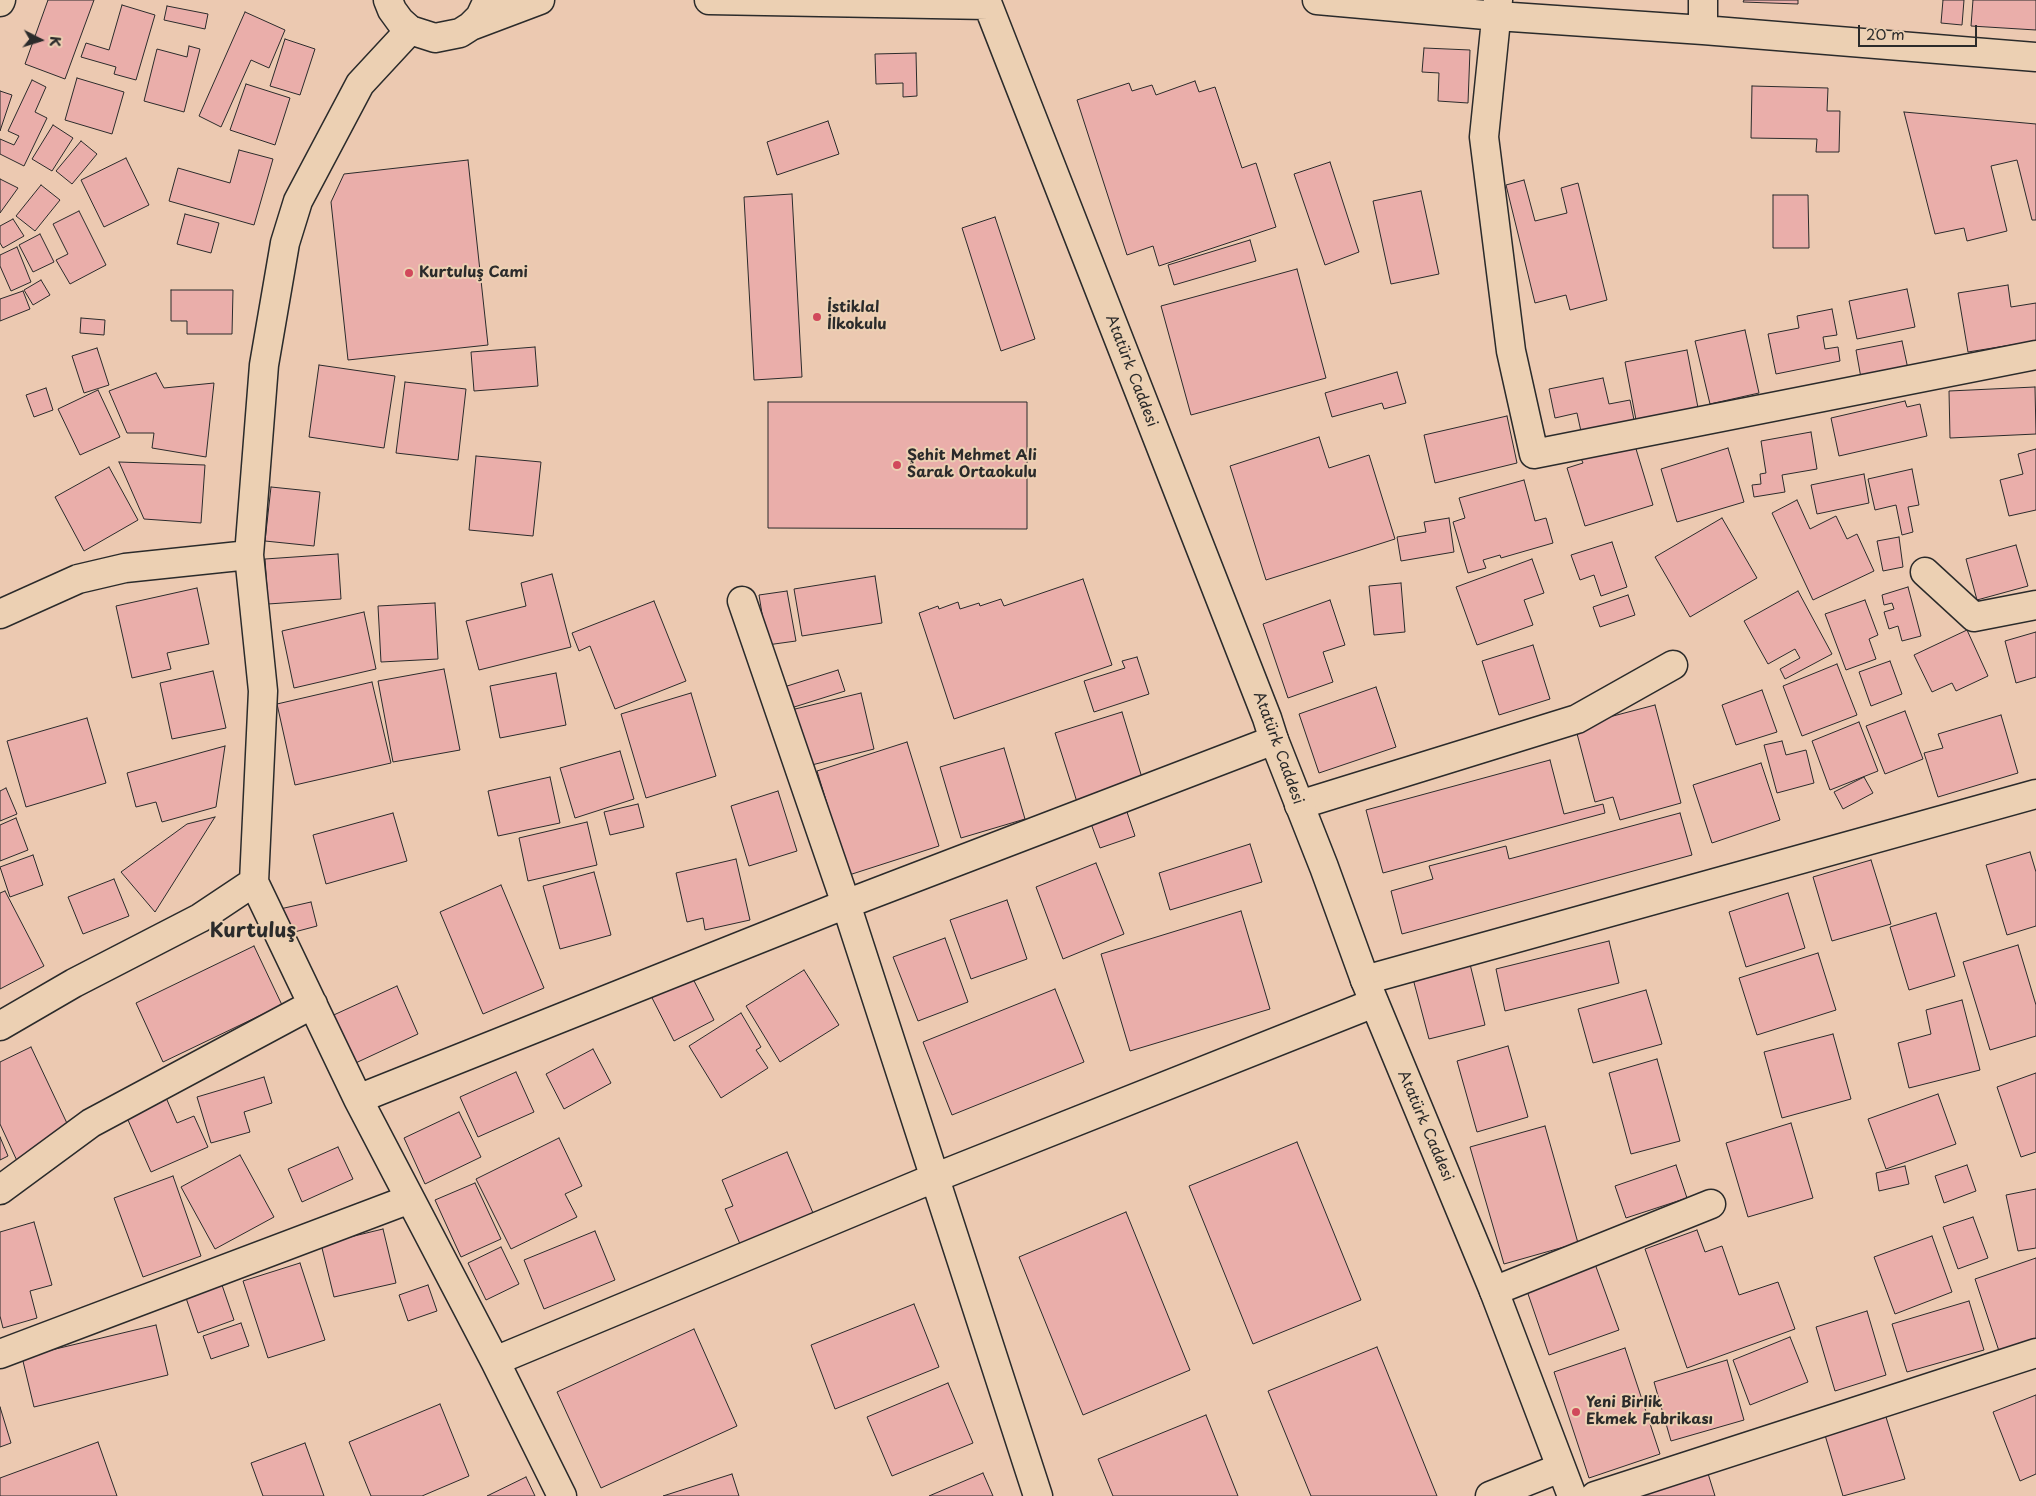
<!DOCTYPE html>
<meta charset="utf-8">
<style>
body{margin:0}
#map{position:relative;width:2036px;height:1496px;overflow:hidden;background:#ecc9b1;font-family:"Playpen Sans",sans-serif}
canvas{display:block}
.north{position:absolute;left:15px;top:15px;width:50px;height:50px;-webkit-text-stroke:4px #ecd0b3;paint-order:stroke;rotate:95deg;font-size:14px;font-weight:700;line-height:20px;text-align:center;color:#2b2b2b}
.north::after{content:'';display:block;margin:auto;width:18px;height:22px;background:#2b2b2b;clip-path:polygon(50% 0,100% 100%,50% 72%,0 100%)}
.scale{position:absolute;left:1858px;top:25px;width:119px;height:22px;box-sizing:border-box;border:2px solid #2b2b2b;border-top:0;padding-left:6px;font-size:15px;line-height:18px;white-space:nowrap;color:#2b2b2b;-webkit-text-stroke:4px #ecd0b3;paint-order:stroke}
</style>
<div id="map">
<canvas width="2036" height="1496"></canvas>
<div class="north">K</div>
<div class="scale">20 m</div>
</div>
<script>
const ctx = document.querySelector('canvas').getContext('2d');
ctx.lineJoin = 'round';
function fillPath(path, color) { ctx.fillStyle = color; ctx.fill(path, 'evenodd'); }
const toPath = rows => new Path2D(rows.map(r => 'M' + r).join(''));
function trace(path, color, width, dash) { ctx.strokeStyle = color; ctx.lineWidth = width; ctx.lineCap = dash ? 'butt' : 'round'; ctx.setLineDash(dash || []); ctx.stroke(path); }
function write(font, color, halo, rows, align = 'center') {
  ctx.font = font + ' "Playpen Sans",sans-serif'; ctx.lineWidth = 4; ctx.setLineDash([]); ctx.textBaseline = 'middle'; ctx.strokeStyle = halo; ctx.fillStyle = color; for (const [text, x, y, turn = 0] of rows) {
    ctx.save(); ctx.translate(x, y); ctx.rotate((+turn || 0) * Math.PI / 180); ctx.textAlign = isNaN(turn) ? turn : align; if (halo) ctx.strokeText(text, 0, 0); ctx.fillText(text, 0, 0); ctx.restore();
  }
}
const building = toPath([
 [48,0,94,0,65,79,25,64,48,0],
 [1744,0,1798,0,1798,4,1743,2,1744,0],
 [1943,0,1964,0,1962,25,1941,23,1943,0],
 [1973,0,2036,0,2036,30,1971,26,1973,0],
 [122,5,155,15,136,80,114,74,116,67,81,57,86,43,109,50,122,5],
 [167,6,208,14,205,29,164,20,167,6],
 [245,12,285,30,269,68,251,60,221,127,199,116,245,12],
 [285,39,315,49,300,95,270,86,285,39],
 [189,46,200,49,184,112,144,101,157,49,187,57,189,46],
 [1424,48,1470,50,1468,103,1438,101,1439,73,1422,72,1424,48],
 [916,53,917,96,903,97,903,83,876,84,875,54,916,53],
 [77,78,124,92,112,134,65,120,77,78],
 [32,80,46,87,35,112,47,118,24,166,0,154,0,139,14,145,19,136,8,131,32,80],
 [1195,81,1199,92,1215,87,1242,168,1256,163,1276,227,1159,266,1153,246,1127,255,1077,100,1129,83,1132,91,1152,85,1156,95,1195,81],
 [246,84,290,98,275,145,230,130,246,84],
 [1752,86,1828,88,1827,111,1840,111,1839,152,1816,152,1817,139,1751,138,1752,86],
 [0,91,12,95,0,131,0,91],
 [1904,112,2036,124,2036,220,2032,220,2017,160,1991,166,2007,231,1967,241,1964,228,1935,234,1904,112],
 [828,121,839,154,777,175,767,142,828,121],
 [53,125,73,138,52,171,32,159,53,125],
 [81,141,97,154,72,184,56,171,81,141],
 [239,150,273,159,254,225,169,201,178,168,230,183,239,150],
 [126,158,149,205,104,227,81,180,126,158],
 [468,160,488,345,348,360,331,202,344,174,468,160],
 [1330,162,1359,252,1325,265,1294,174,1330,162],
 [0,179,18,188,0,213,0,179],
 [1524,180,1535,221,1567,213,1561,188,1578,183,1607,300,1570,310,1566,295,1535,303,1506,185,1524,180],
 [41,185,60,200,35,231,16,216,41,185],
 [1421,191,1439,274,1391,284,1373,201,1421,191],
 [792,194,802,377,754,380,744,197,792,194],
 [1773,195,1808,195,1809,248,1773,248,1773,195],
 [79,211,106,265,70,284,56,260,68,254,53,224,79,211],
 [185,214,219,223,211,253,177,244,185,214],
 [995,217,1035,339,1001,351,962,228,995,217],
 [13,219,24,236,3,248,0,243,0,226,13,219],
 [40,234,54,262,33,272,19,245,40,234],
 [1250,240,1256,261,1174,285,1168,265,1250,240],
 [17,247,31,282,11,291,0,266,0,255,17,247],
 [1297,269,1326,378,1191,415,1161,306,1297,269],
 [41,280,50,295,33,305,24,290,41,280],
 [2008,285,2011,307,2036,303,2036,341,1968,352,1958,293,2008,285],
 [1907,289,1915,327,1857,339,1849,301,1907,289],
 [171,290,233,290,232,334,187,334,187,321,171,321,171,290],
 [23,291,30,309,0,321,0,299,23,291],
 [1832,309,1837,335,1823,337,1825,349,1838,347,1840,361,1776,374,1768,334,1799,328,1797,316,1832,309],
 [81,318,105,320,104,335,80,333,81,318],
 [1745,330,1759,393,1710,404,1695,341,1745,330],
 [1902,341,1908,369,1861,378,1856,350,1902,341],
 [535,347,538,386,474,391,471,352,535,347],
 [97,348,109,385,84,393,72,356,97,348],
 [1687,350,1699,413,1637,425,1625,362,1687,350],
 [319,365,395,376,384,448,309,437,319,365],
 [1397,372,1406,403,1384,409,1382,403,1332,417,1325,393,1397,372],
 [156,373,164,388,214,383,206,457,152,448,154,433,127,433,109,391,156,373],
 [1603,378,1609,404,1630,400,1635,425,1582,436,1577,413,1555,418,1549,389,1603,378],
 [405,382,466,389,458,460,396,453,405,382],
 [2035,387,2036,434,1950,438,1949,391,2035,387],
 [46,388,53,410,34,417,26,395,46,388],
 [98,390,120,437,80,455,58,409,98,390],
 [1905,401,1907,407,1920,404,1927,436,1839,456,1831,418,1905,401],
 [768,402,1027,402,1027,529,768,528,768,402],
 [1507,416,1517,463,1435,483,1424,435,1507,416],
 [1811,432,1817,469,1782,475,1785,492,1754,497,1752,485,1761,484,1760,474,1766,473,1761,441,1811,432],
 [1319,437,1329,468,1369,455,1395,539,1266,580,1230,466,1319,437],
 [1633,439,1653,505,1585,526,1567,468,1583,463,1580,456,1633,439],
 [1728,448,1744,502,1677,522,1661,469,1728,448],
 [2036,449,2036,510,2009,516,2000,480,2023,474,2018,454,2036,449],
 [476,456,541,462,533,536,469,530,476,456],
 [119,462,205,465,201,523,144,519,119,462],
 [109,467,138,520,84,551,55,497,109,467],
 [1912,469,1919,505,1908,507,1913,532,1902,535,1896,505,1875,510,1868,479,1912,469],
 [1864,474,1869,503,1817,514,1811,485,1864,474],
 [1524,480,1535,521,1546,518,1553,543,1501,558,1500,555,1483,560,1486,568,1468,573,1453,522,1465,518,1459,498,1524,480],
 [271,487,320,492,314,546,265,541,271,487],
 [1797,500,1810,529,1836,516,1847,539,1857,534,1874,571,1813,600,1772,513,1797,500],
 [1449,518,1454,552,1401,561,1397,537,1426,532,1424,522,1449,518],
 [1722,518,1757,578,1690,617,1655,557,1722,518],
 [1899,537,1903,567,1883,571,1877,541,1899,537],
 [1612,542,1627,587,1601,596,1594,575,1580,580,1571,555,1612,542],
 [2016,545,2028,586,1977,600,1966,559,2016,545],
 [338,554,341,599,268,604,265,559,338,554],
 [1532,559,1544,593,1524,600,1533,625,1477,645,1456,587,1532,559],
 [552,574,571,647,479,670,466,621,526,606,521,583,552,574],
 [875,576,882,623,802,636,794,589,875,576],
 [1083,579,1112,665,954,719,919,613,938,606,939,609,958,602,960,609,979,603,980,606,1001,599,1004,606,1083,579],
 [1401,583,1405,632,1374,635,1369,586,1401,583],
 [1908,587,1921,636,1902,641,1898,626,1889,629,1884,612,1894,609,1892,603,1884,605,1882,595,1908,587],
 [197,588,209,644,167,653,171,669,132,678,116,606,197,588],
 [787,591,796,641,767,645,759,595,787,591],
 [1798,591,1832,654,1785,679,1780,669,1800,658,1795,649,1768,664,1744,621,1798,591],
 [1628,595,1635,615,1600,627,1593,607,1628,595],
 [1330,600,1345,645,1323,652,1333,682,1288,698,1263,624,1330,600],
 [1865,600,1878,635,1869,639,1876,659,1846,670,1825,614,1865,600],
 [654,601,686,681,615,709,590,646,579,651,572,633,654,601],
 [435,603,438,659,381,662,378,606,435,603],
 [364,612,376,669,294,688,282,631,364,612],
 [1967,630,1988,676,1956,691,1952,683,1932,692,1914,655,1967,630],
 [2036,632,2036,677,2016,683,2005,641,2036,632],
 [1533,645,1550,699,1499,715,1482,661,1533,645],
 [1137,657,1149,694,1094,712,1084,681,1125,668,1122,661,1137,657],
 [1890,661,1902,694,1871,706,1859,672,1890,661],
 [1837,664,1857,715,1802,736,1783,686,1837,664],
 [444,669,460,750,393,762,378,681,444,669],
 [838,670,845,691,791,708,784,687,838,670],
 [213,671,226,728,172,739,160,683,213,671],
 [556,673,566,725,500,738,490,686,556,673],
 [372,682,391,763,295,785,277,704,372,682],
 [1376,687,1396,747,1319,773,1299,714,1376,687],
 [1762,690,1777,732,1736,745,1722,705,1762,690],
 [691,693,716,776,646,798,621,714,691,693],
 [861,693,874,749,804,767,791,710,861,693],
 [1655,705,1681,803,1620,820,1613,797,1595,802,1575,726,1655,705],
 [1905,711,1923,759,1885,774,1866,726,1905,711],
 [1122,712,1143,781,1077,802,1055,733,1122,712],
 [2001,715,2018,773,1938,797,1924,753,1943,748,1938,734,2001,715],
 [87,718,106,783,26,807,7,741,87,718],
 [1859,722,1878,771,1830,790,1812,741,1859,722],
 [1782,741,1786,755,1806,750,1814,783,1777,793,1764,745,1782,741],
 [907,742,939,846,849,875,817,771,907,742],
 [225,746,216,807,162,822,156,802,136,807,127,773,225,746],
 [1004,748,1025,819,961,838,940,767,1004,748],
 [620,751,634,799,575,818,560,768,620,751],
 [1550,760,1564,814,1603,804,1605,813,1383,873,1366,810,1550,760],
 [1761,763,1780,820,1712,843,1693,785,1761,763],
 [550,777,560,823,498,836,488,791,550,777],
 [1864,777,1873,793,1843,809,1834,792,1864,777],
 [6,788,17,814,0,821,0,791,6,788],
 [778,791,797,851,749,866,731,806,778,791],
 [638,804,644,827,610,835,604,812,638,804],
 [1126,809,1135,836,1100,848,1090,821,1126,809],
 [393,813,407,861,326,884,313,835,393,813],
 [1680,813,1692,855,1402,934,1391,891,1433,879,1429,866,1506,846,1509,859,1680,813],
 [215,817,155,912,121,872,187,824,215,817],
 [16,818,28,850,0,861,0,825,16,818],
 [587,822,597,865,528,881,519,838,587,822],
 [1250,844,1262,882,1170,910,1159,873,1250,844],
 [2030,852,2036,872,2036,926,2007,935,1986,865,2030,852],
 [33,855,43,885,10,897,0,867,33,855],
 [736,859,750,920,705,930,703,918,687,922,676,873,736,859],
 [1871,860,1891,924,1832,941,1813,877,1871,860],
 [1096,863,1124,934,1063,959,1036,887,1096,863],
 [594,872,611,935,560,949,543,886,594,872],
 [114,879,129,916,83,934,68,897,114,879],
 [501,885,544,988,483,1014,440,912,501,885],
 [5,891,44,966,0,989,0,893,5,891],
 [1788,893,1805,948,1746,967,1729,912,1788,893],
 [1007,900,1027,959,971,979,950,920,1007,900],
 [311,902,317,926,287,934,280,909,311,902],
 [1241,911,1270,1009,1130,1051,1101,954,1241,911],
 [1936,913,1955,976,1909,990,1890,927,1936,913],
 [945,938,968,1002,918,1021,893,957,945,938],
 [1609,941,1619,983,1505,1011,1496,969,1609,941],
 [2018,945,2036,1005,2036,1036,1990,1050,1963,962,2018,945],
 [254,946,282,1005,163,1062,136,1003,254,946],
 [1818,953,1836,1010,1757,1035,1739,978,1818,953],
 [1469,960,1485,1025,1429,1039,1412,975,1469,960],
 [804,970,839,1025,780,1062,746,1006,804,970],
 [689,971,714,1020,674,1041,649,992,689,971],
 [397,986,418,1034,347,1067,325,1019,397,986],
 [1055,989,1084,1062,952,1115,923,1042,1055,989],
 [1646,990,1662,1044,1593,1063,1578,1009,1646,990],
 [1962,1000,1980,1070,1909,1088,1898,1043,1931,1034,1926,1010,1962,1000],
 [741,1013,761,1047,756,1050,768,1068,721,1098,689,1046,741,1013],
 [1833,1034,1851,1099,1782,1118,1764,1052,1833,1034],
 [1508,1046,1528,1117,1477,1132,1457,1061,1508,1046],
 [31,1047,73,1136,18,1163,0,1124,0,1062,31,1047],
 [593,1049,611,1083,564,1109,546,1074,593,1049],
 [1657,1059,1680,1141,1631,1154,1609,1073,1657,1059],
 [516,1072,534,1112,478,1137,460,1097,516,1072],
 [2036,1073,2036,1152,2021,1157,1997,1087,2036,1073],
 [264,1077,272,1103,244,1112,250,1132,211,1143,197,1097,264,1077],
 [164,1093,177,1123,194,1116,208,1147,151,1172,124,1111,164,1093],
 [1938,1094,1956,1144,1886,1169,1868,1119,1938,1094],
 [459,1112,481,1157,425,1184,404,1138,459,1112],
 [1791,1123,1813,1198,1748,1217,1726,1143,1791,1123],
 [1545,1126,1578,1243,1504,1264,1470,1147,1545,1126],
 [0,1137,8,1156,0,1160,0,1137],
 [559,1138,582,1186,565,1194,577,1217,511,1249,476,1179,559,1138],
 [1297,1142,1361,1300,1253,1344,1189,1186,1297,1142],
 [338,1147,353,1179,302,1202,288,1169,338,1147],
 [787,1152,816,1220,743,1251,725,1209,733,1206,722,1180,787,1152],
 [240,1155,274,1217,215,1249,181,1187,240,1155],
 [1676,1165,1687,1198,1626,1218,1615,1186,1676,1165],
 [1967,1165,1976,1191,1944,1203,1935,1176,1967,1165],
 [1905,1166,1909,1184,1879,1191,1876,1173,1905,1166],
 [173,1176,201,1256,143,1277,114,1198,173,1176],
 [475,1183,501,1239,461,1257,435,1200,475,1183],
 [2036,1189,2036,1248,2018,1251,2006,1195,2036,1189],
 [1126,1212,1190,1370,1083,1415,1019,1257,1126,1212],
 [1973,1217,1988,1258,1958,1269,1943,1227,1973,1217],
 [34,1222,52,1285,30,1291,37,1318,3,1328,0,1316,0,1232,34,1222],
 [383,1229,396,1283,334,1297,321,1244,383,1229],
 [1697,1230,1705,1252,1722,1246,1739,1295,1778,1282,1795,1329,1687,1368,1645,1249,1697,1230],
 [595,1231,615,1280,544,1309,524,1260,595,1231],
 [1932,1236,1952,1292,1895,1314,1874,1257,1932,1236],
 [501,1247,519,1284,486,1300,468,1263,501,1247],
 [2036,1258,2036,1341,2000,1354,1975,1279,2036,1258],
 [300,1263,325,1340,268,1358,243,1281,300,1263],
 [1595,1264,1619,1330,1549,1355,1526,1288,1595,1264],
 [222,1285,234,1320,198,1333,186,1298,222,1285],
 [428,1285,437,1311,408,1321,399,1295,428,1285],
 [1969,1301,1984,1350,1907,1372,1892,1324,1969,1301],
 [914,1304,939,1367,835,1409,811,1345,914,1304],
 [1867,1311,1886,1375,1835,1391,1816,1327,1867,1311],
 [241,1323,249,1346,211,1359,203,1336,241,1323],
 [156,1325,168,1375,34,1407,22,1357,156,1325],
 [694,1329,737,1426,601,1488,557,1392,694,1329],
 [1790,1337,1808,1382,1750,1405,1733,1360,1790,1337],
 [1377,1347,1437,1496,1311,1496,1268,1391,1377,1347],
 [1625,1348,1660,1454,1589,1478,1554,1372,1625,1348],
 [1727,1360,1744,1420,1671,1441,1654,1382,1727,1360],
 [948,1383,973,1443,892,1476,867,1417,948,1383],
 [2036,1395,2036,1474,2020,1481,1993,1412,2036,1395],
 [440,1404,469,1476,422,1496,371,1496,349,1442,440,1404],
 [0,1407,11,1443,0,1447,0,1407],
 [1206,1415,1238,1496,1113,1496,1098,1459,1206,1415],
 [1886,1417,1905,1479,1843,1496,1825,1435,1886,1417],
 [98,1442,117,1496,0,1496,0,1478,98,1442],
 [305,1443,324,1496,263,1496,251,1463,305,1443],
 [1706,1467,1715,1496,1613,1496,1706,1467],
 [983,1473,993,1496,929,1496,983,1473],
 [732,1474,739,1496,663,1496,732,1474],
 [526,1477,535,1496,487,1496,526,1477]
]);
fillPath(building, '#eaaeaa');
trace(building, '#2b2b2b', 1);
const minor = toPath([
 [1317,0,1497,16,1703,30,2036,57],
 [1498,0,1484,137,1511,351,1534,454,2036,355],
 [0,2,1,0],
 [1703,30,1703,0],
 [1925,572,1974,617,2036,605],
 [742,601,846,904,1038,1496],
 [0,614,78,579,125,568,249,555],
 [1299,805,1577,719,1673,665],
 [254,882,358,1099,495,1361,562,1496],
 [1365,980,2036,794],
 [0,1026,74,983,200,918,254,882,263,691,249,555,264,365,285,243,298,201,360,84,410,30],
 [358,1099,846,904,1274,740],
 [0,1190,91,1123,313,1004],
 [1494,1291,1711,1204],
 [0,1354,410,1199],
 [495,1361,934,1178,1374,1003],
 [1490,1496,1560,1468],
 [1595,1496,2036,1353]
]);
const major = toPath([
 [388,0,392,10,400,21,410,30,435,38,460,33,471,26,480,17,488,0],
 [709,0,988,5,1267,718,1274,740,1324,867,1365,980,1494,1291,1572,1496],
 [471,26,540,0]
]);
trace(minor, '#2b2b2b', 31);
trace(major, '#2b2b2b', 31);
trace(minor, '#ecd0b3', 28);
trace(major, '#ecd0b3', 28);
for (const [x, y, r, color] of [
 [409,273,5,"#d1495b"],
 [817,317,5,"#d1495b"],
 [897,465,5,"#d1495b"],
 [1576,1412,5,"#d1495b"]
]) { const dot = new Path2D(); dot.arc(x, y, r, 0, 2 * Math.PI); ctx.fillStyle = color; ctx.fill(dot); trace(dot, '#ecd0b3', 2); }
write('bold 15px', '#2b2b2b', '#ecd0b3', [
 ["Kurtuluş Cami",419,273],
 ["İstiklal",827,308],
 ["İlkokulu",827,325],
 ["Şehit Mehmet Ali",907,456],
 ["Sarak Ortaokulu",907,473],
 ["Yeni Birlik",1586,1403],
 ["Ekmek Fabrikası",1586,1420]
], 'left');
write('15px', '#2b2b2b', '#ecd0b3', [
 ["Atatürk Caddesi",1131,371,69],
 ["Atatürk Caddesi",1278,748,70],
 ["Atatürk Caddesi",1425,1126,67]
]);
write('bold 20px', '#2b2b2b', '#ecd0b3', [
 ["Kurtuluş",253,931]
]);
</script>
